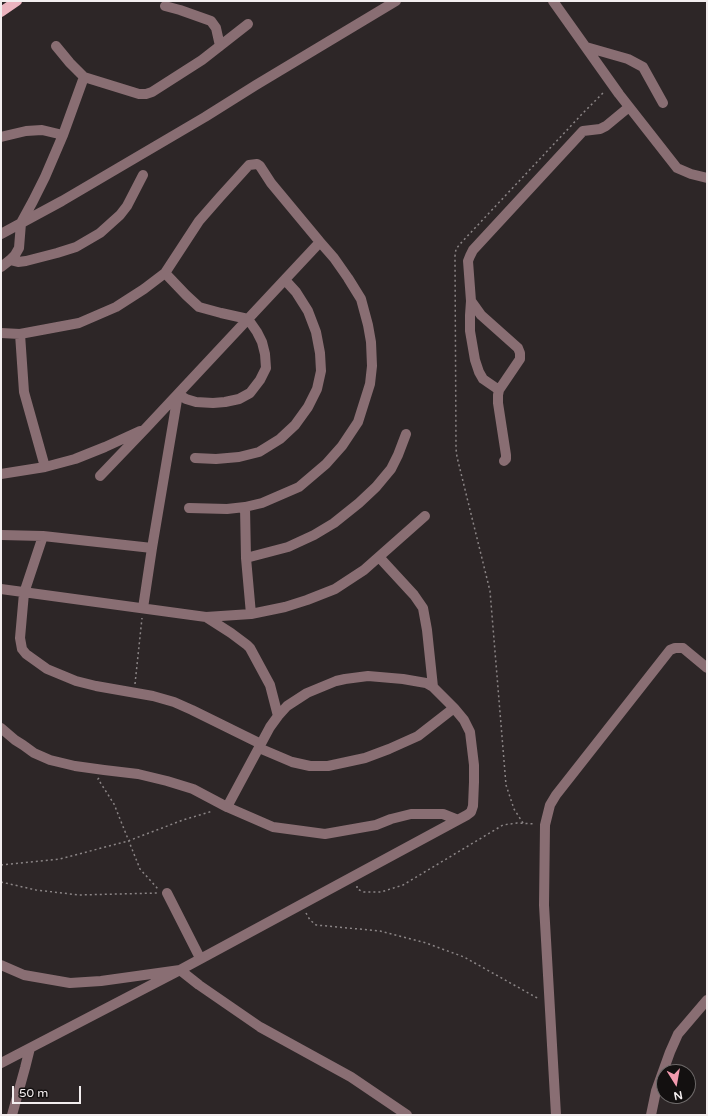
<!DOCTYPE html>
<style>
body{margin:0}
#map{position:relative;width:708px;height:1116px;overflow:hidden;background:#2d2627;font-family:"Varela Round",sans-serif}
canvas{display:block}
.frame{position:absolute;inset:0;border:2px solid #f3eeef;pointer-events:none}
.north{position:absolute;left:656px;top:1064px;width:40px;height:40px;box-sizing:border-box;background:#131010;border:1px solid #6d6969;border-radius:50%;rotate:169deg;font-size:11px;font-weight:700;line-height:16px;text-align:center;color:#f3eeef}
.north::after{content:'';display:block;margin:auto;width:14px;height:18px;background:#f29aae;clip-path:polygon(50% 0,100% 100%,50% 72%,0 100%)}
.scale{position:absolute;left:12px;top:1086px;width:69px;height:18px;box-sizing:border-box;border:2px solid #f3eeef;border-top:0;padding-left:5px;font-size:12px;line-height:14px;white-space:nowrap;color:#f3eeef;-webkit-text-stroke:3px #131010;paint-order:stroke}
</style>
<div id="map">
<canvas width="708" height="1116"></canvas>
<div class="frame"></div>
<div class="north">N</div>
<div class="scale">50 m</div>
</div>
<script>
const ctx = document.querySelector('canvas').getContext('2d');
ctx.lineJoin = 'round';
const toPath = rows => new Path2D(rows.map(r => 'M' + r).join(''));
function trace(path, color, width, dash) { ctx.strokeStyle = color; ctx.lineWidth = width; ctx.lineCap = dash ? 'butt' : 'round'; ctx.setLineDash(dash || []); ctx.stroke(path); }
trace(toPath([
 [135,684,142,618],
 [99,778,98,779,114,804,140,869,158,889],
 [523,823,514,809,506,785,490,591,457,457,456,449,455,256,456,249,460,244,583,113,605,91],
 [1,865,60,859,128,841,183,820,213,811],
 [1,882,36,890,79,895,157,893],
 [357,886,357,889,364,892,381,892,403,885,503,825,517,823,535,824],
 [306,913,310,920,316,925,380,931,426,943,464,957,539,999]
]), '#8b8586', 1.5, [2, 3]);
trace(toPath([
 [553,1,619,94,677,168,691,174,707,178],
 [165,6,180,10,211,21,216,28,220,46],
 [56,46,70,63,84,77,139,94,146,94,152,92,202,60,248,24],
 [586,47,628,59,643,67,663,103],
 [1,137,26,131,42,130,63,135],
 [1,234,62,201,205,117,256,85,396,1],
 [10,260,18,262,26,261,57,253,76,247,100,233,120,215,127,206,143,175],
 [1,267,10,260,15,255,19,248,21,223,33,201,45,177,63,135,84,77],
 [471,301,481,315,518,348,520,353,520,359,499,390,498,395,498,403,506,455,506,459,504,461],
 [1,333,20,334,79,323,116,307,144,289,165,273,199,221,220,197,249,165,257,164,260,166,271,183,320,242,334,258,348,278,361,299,368,325,371,342,372,366,370,384,358,422,342,446,326,464,299,487,262,503,245,507,227,509,189,508],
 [20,334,24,392,45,467],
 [499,390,483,379,479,372,475,360,470,331,470,315,471,301,468,261,470,256,473,250,583,131,600,129,606,126,629,107],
 [195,458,216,459,239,457,259,452,280,439,295,425,308,407,317,389,321,371,320,353,316,332,308,311,296,292,285,280],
 [1,474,45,467,75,459,105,447,140,431],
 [100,476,146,428,320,242],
 [245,507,246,558,251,614],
 [1,535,43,536,152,548,178,394,186,399,196,402,213,403,225,402,239,399,250,393,260,380,266,368,265,354,262,342,257,332,248,319,221,313,199,307,186,295,165,273],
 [43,536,24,593,20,638,22,649,26,654,47,669,76,681,96,686,153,696,174,702,192,710,261,744],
 [379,557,414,595,423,608,427,630,433,687],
 [246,558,288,547,314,535,334,523,359,503,376,487,391,469,398,455,406,434],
 [1,589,206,617,251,614,285,607,307,600,335,589,364,570,425,516],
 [143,608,152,548],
 [206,617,231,633,247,645,250,648,270,685,278,716],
 [1,728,15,740,23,745,34,753,50,760,75,766,104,770,138,774,167,781,193,789,227,807,273,827,325,834,376,825,391,819,411,814,443,814,458,820],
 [259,748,292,762,310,766,328,766,365,758,389,749,418,736,454,708],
 [167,893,200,958],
 [1,965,24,975,70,983,101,981,180,970,199,985,260,1027,351,1077,407,1115],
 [1,1063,180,970,467,815,471,812,473,806,474,782,474,765,470,732,464,720,454,708,433,687,426,683,403,679,368,676,345,679,336,681,307,693,287,706,278,716,270,727,227,807],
 [12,1115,25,1068,30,1048],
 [556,1115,544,905,545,825,550,805,556,795,670,650,675,648,683,648,707,668],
 [651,1115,656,1091,670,1052,678,1034,707,1000]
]), '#896e73', 10);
trace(toPath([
 [1,12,17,1]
]), '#ebb4bf', 10);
</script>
